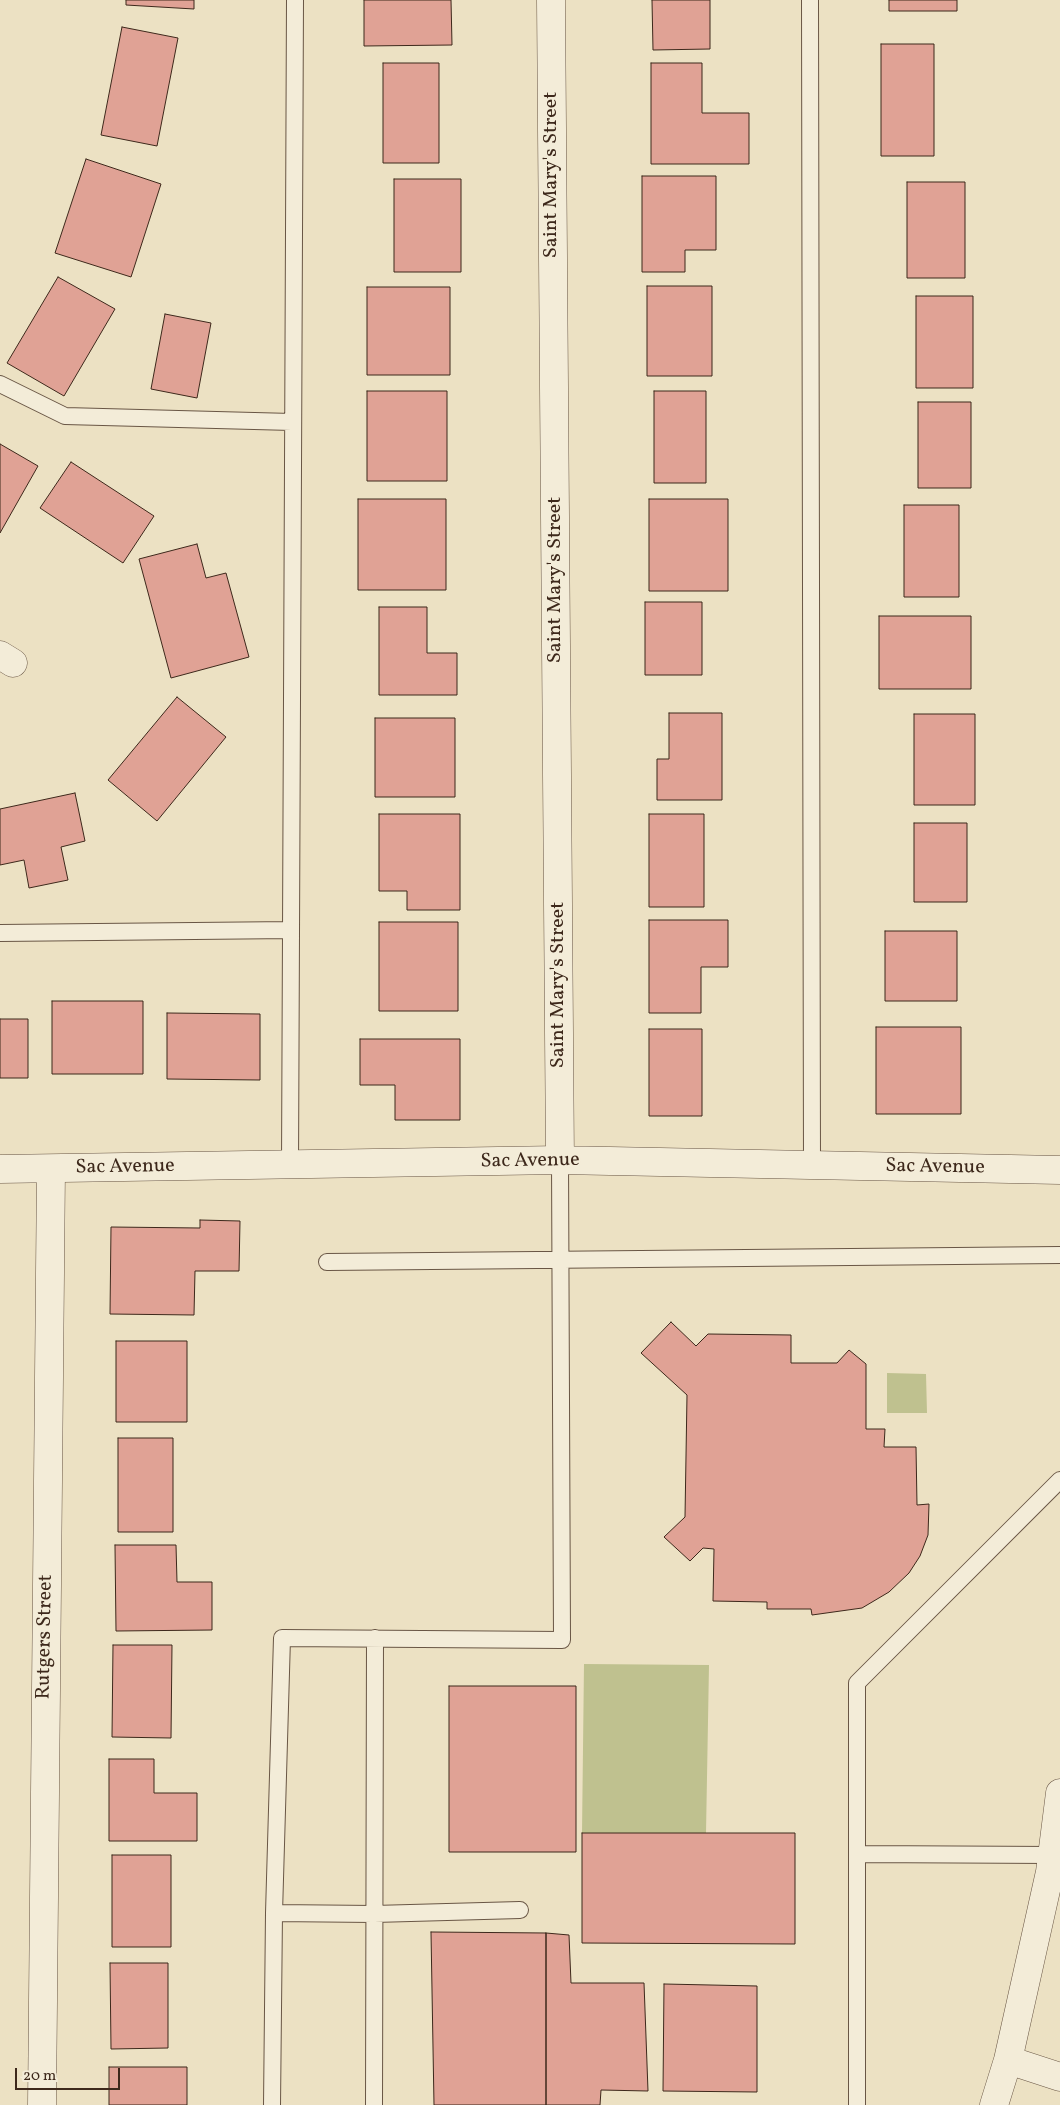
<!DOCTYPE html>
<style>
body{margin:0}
#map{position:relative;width:1060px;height:2105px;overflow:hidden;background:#ece1c3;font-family:Vollkorn,serif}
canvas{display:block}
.scale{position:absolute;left:15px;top:2068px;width:105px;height:22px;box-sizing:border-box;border:2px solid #3d281b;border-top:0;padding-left:6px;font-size:15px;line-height:18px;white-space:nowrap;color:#3d281b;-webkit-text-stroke:4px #f3ecd8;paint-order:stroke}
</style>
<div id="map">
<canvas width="1060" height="2105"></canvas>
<div class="scale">20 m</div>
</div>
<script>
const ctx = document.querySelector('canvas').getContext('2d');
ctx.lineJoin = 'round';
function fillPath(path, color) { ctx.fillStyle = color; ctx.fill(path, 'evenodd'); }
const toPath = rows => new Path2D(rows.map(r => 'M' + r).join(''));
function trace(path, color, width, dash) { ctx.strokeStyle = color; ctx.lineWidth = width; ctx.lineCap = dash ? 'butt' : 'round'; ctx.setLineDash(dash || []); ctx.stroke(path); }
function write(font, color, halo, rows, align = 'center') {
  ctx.font = font + ' Vollkorn,serif'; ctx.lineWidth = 4; ctx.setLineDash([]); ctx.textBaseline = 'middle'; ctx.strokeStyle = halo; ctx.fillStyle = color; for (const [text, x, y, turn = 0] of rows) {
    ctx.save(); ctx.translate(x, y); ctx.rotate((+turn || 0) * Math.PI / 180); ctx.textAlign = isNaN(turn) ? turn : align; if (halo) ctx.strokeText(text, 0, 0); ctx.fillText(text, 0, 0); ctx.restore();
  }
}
fillPath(toPath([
 [887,1373,926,1374,927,1413,887,1413],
 [584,1664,709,1665,706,1833,582,1833]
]), '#bfc18f');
const building = toPath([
 [126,0,194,0,194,9,126,5,126,0],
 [364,0,451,0,452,45,364,46,364,0],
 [652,0,710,0,710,49,653,50,652,0],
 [889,0,957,0,957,11,889,11,889,0],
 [122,27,178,38,157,146,101,135,122,27],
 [881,44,934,44,934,156,881,156,881,44],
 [383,63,439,63,439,163,383,163,383,63],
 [651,63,702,63,702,113,749,113,749,164,651,164,651,63],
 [86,159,161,184,131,277,55,253,86,159],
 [642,176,716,176,716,250,685,250,685,272,642,272,642,176],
 [394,179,461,179,461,272,394,272,394,179],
 [907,182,965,182,965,278,907,278,907,182],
 [58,277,115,309,64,396,7,363,58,277],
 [647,286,712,286,712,376,647,376,647,286],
 [367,287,450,287,450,375,367,375,367,287],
 [916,296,973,296,973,388,916,388,916,296],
 [165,314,211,323,197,398,151,389,165,314],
 [367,391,447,391,447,481,367,481,367,391],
 [654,391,706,391,706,483,654,483,654,391],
 [918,402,971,402,971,488,918,488,918,402],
 [0,444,38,466,0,533,0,444],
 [71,462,154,516,123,563,40,508,71,462],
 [358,499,446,499,446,590,358,590,358,499],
 [649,499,728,499,728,591,649,591,649,499],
 [904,505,959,505,959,597,904,597,904,505],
 [197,544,206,578,226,573,249,657,171,678,139,559,197,544],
 [645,602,702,602,702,675,645,675,645,602],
 [379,607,427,607,427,653,457,653,457,695,379,695,379,607],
 [879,616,971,616,971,689,879,689,879,616],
 [177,697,226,737,157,821,108,780,177,697],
 [669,713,722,713,722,800,657,800,657,759,669,759,669,713],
 [914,714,975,714,975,805,914,805,914,714],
 [375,718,455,718,455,797,375,797,375,718],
 [75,793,85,841,61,847,68,880,29,888,24,860,0,865,0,809,75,793],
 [379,814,460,814,460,910,407,910,407,891,379,891,379,814],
 [649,814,704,814,704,907,649,907,649,814],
 [914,823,967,823,967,902,914,902,914,823],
 [649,920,728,920,728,967,701,967,701,1013,649,1013,649,920],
 [379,922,458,922,458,1011,379,1011,379,922],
 [885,931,957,931,957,1001,885,1001,885,931],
 [52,1001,143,1001,143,1074,52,1074,52,1001],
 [167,1013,260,1014,260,1080,167,1079,167,1013],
 [0,1019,28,1019,28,1078,0,1078,0,1019],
 [876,1027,961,1027,961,1114,876,1114,876,1027],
 [649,1029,702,1029,702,1116,649,1116,649,1029],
 [360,1039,460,1039,460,1120,395,1120,395,1085,360,1085,360,1039],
 [200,1220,240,1221,239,1271,195,1271,194,1315,110,1314,111,1227,200,1228,200,1220],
 [671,1322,696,1346,708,1334,791,1335,791,1363,837,1363,849,1350,866,1364,866,1429,885,1429,884,1447,916,1447,917,1505,929,1504,928,1535,920,1556,909,1573,889,1592,862,1608,812,1615,811,1609,767,1609,767,1602,713,1601,714,1549,703,1548,690,1561,664,1537,685,1517,687,1395,641,1353,671,1322],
 [116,1341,187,1341,187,1422,116,1422,116,1341],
 [118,1438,173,1438,173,1532,118,1532,118,1438],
 [115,1545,176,1545,177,1582,212,1582,212,1630,116,1631,115,1545],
 [113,1645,172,1645,171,1738,112,1737,113,1645],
 [449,1686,576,1686,576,1852,449,1852,449,1686],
 [109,1759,154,1759,154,1793,197,1793,197,1841,109,1841,109,1759],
 [582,1833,795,1833,795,1944,582,1943,582,1833],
 [112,1855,171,1855,171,1947,112,1947,112,1855],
 [431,1932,546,1933,546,2105,434,2105,431,1932],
 [546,1933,569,1935,571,1983,644,1983,648,2091,601,2090,600,2105,546,2105,546,1933],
 [110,1963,168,1963,168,2048,111,2049,110,1963],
 [664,1984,757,1986,757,2092,663,2091,664,1984],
 [109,2067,187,2067,187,2105,109,2105,109,2067]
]);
fillPath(building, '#e0a295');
trace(building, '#3d281b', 1);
const service = toPath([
 [810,0,812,1166],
 [0,384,65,416,292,422],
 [0,933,291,930],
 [290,1166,295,0],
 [327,1262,1060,1255],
 [858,1854,1052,1855],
 [520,1910,374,1914,274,1913,282,1638,562,1640,560,1160],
 [272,2105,274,1913],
 [374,2105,375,1638],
 [857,2105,857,1683,1060,1480]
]);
const minor = toPath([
 [551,0,560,1160],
 [0,655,13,663],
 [0,1169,560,1160,1060,1170],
 [1008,2060,1060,2077],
 [42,2105,51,1169],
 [994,2105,1008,2060,1050,1872,1060,1793]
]);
trace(service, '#695645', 18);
trace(minor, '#695645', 29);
trace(service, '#f3ecd8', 16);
trace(minor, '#f3ecd8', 28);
write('20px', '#3d281b', '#f3ecd8', [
 ["Saint Mary's Street",552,175,-90],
 ["Saint Mary's Street",556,580,-90],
 ["Saint Mary's Street",559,985,-90],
 ["Sac Avenue",530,1162,-1],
 ["Sac Avenue",125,1168,-1],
 ["Sac Avenue",935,1168,1],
 ["Rutgers Street",46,1637,-89]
]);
</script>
